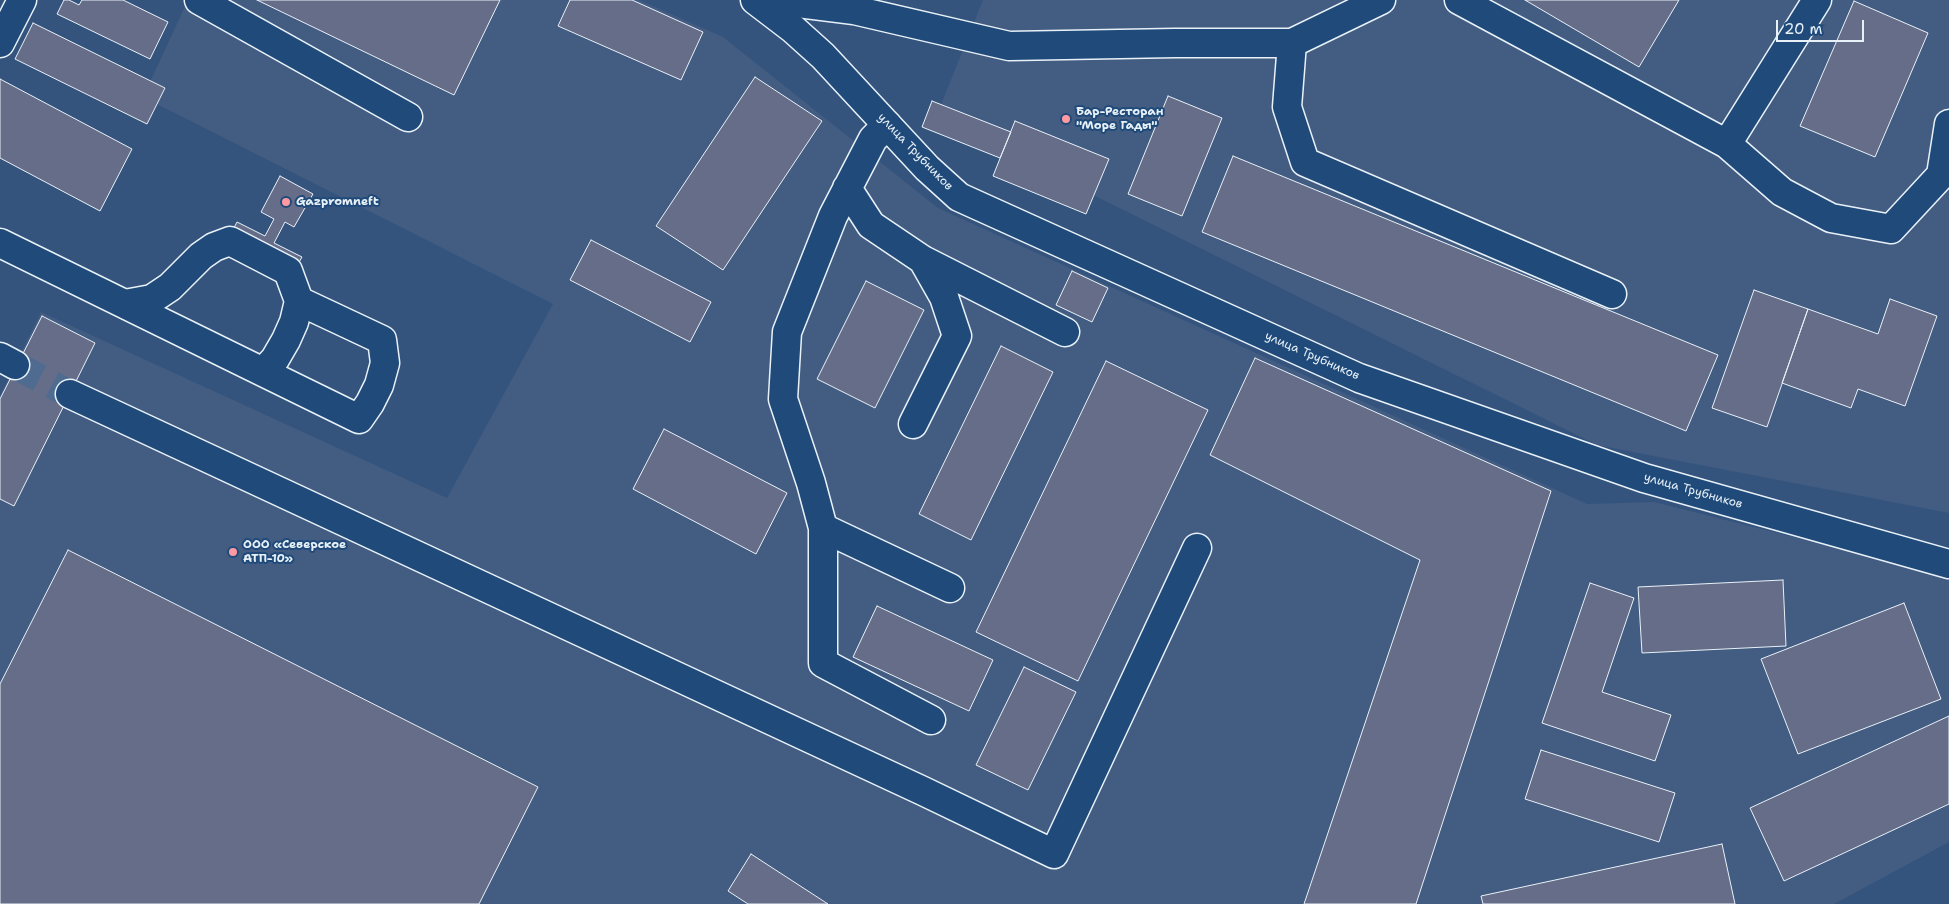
<!DOCTYPE html>
<meta charset="utf-8">
<style>
body{margin:0}
#map{position:relative;width:1949px;height:904px;overflow:hidden;background:#34547e;font-family:"Shantell Sans",sans-serif}
canvas{display:block}
.scale{position:absolute;left:1776px;top:20px;width:88px;height:22px;box-sizing:border-box;border:2px solid #e8f1f8;border-top:0;padding-left:6px;font-size:15px;line-height:18px;white-space:nowrap;color:#e8f1f8;-webkit-text-stroke:4px #1f4a7a;paint-order:stroke}
</style>
<div id="map">
<canvas width="1949" height="904"></canvas>
<div class="scale">20 m</div>
</div>
<script>
const ctx = document.querySelector('canvas').getContext('2d');
ctx.lineJoin = 'round';
function fillPath(path, color) { ctx.fillStyle = color; ctx.fill(path, 'evenodd'); }
const toPath = rows => new Path2D(rows.map(r => 'M' + r).join(''));
function trace(path, color, width, dash) { ctx.strokeStyle = color; ctx.lineWidth = width; ctx.lineCap = dash ? 'butt' : 'round'; ctx.setLineDash(dash || []); ctx.stroke(path); }
function write(font, color, halo, rows, align = 'center') {
  ctx.font = font + ' "Shantell Sans",sans-serif'; ctx.lineWidth = 4; ctx.setLineDash([]); ctx.textBaseline = 'middle'; ctx.strokeStyle = halo; ctx.fillStyle = color; for (const [text, x, y, turn = 0] of rows) {
    ctx.save(); ctx.translate(x, y); ctx.rotate((+turn || 0) * Math.PI / 180); ctx.textAlign = isNaN(turn) ? turn : align; if (halo) ctx.strokeText(text, 0, 0); ctx.fillText(text, 0, 0); ctx.restore();
  }
}
fillPath(toPath([
 [188,0,639,0,723,37,938,208,1587,504,1654,502,1949,576,1949,842,1834,904,0,904,0,396,41,312,447,498,553,304,143,97],
 [983,0,1949,0,1949,513,1597,445,936,117]
]), '#435c81');
const building = toPath([
 [64,0,69,0,79,5,82,0,123,0,168,22,150,59,57,14,64,0],
 [257,0,500,0,454,95,257,0],
 [570,0,632,0,703,32,681,80,558,26,570,0],
 [1525,0,1679,0,1639,67,1525,0],
 [1854,1,1928,33,1875,157,1800,126,1854,1],
 [33,23,165,88,147,124,15,59,33,23],
 [755,77,822,121,723,270,656,226,755,77],
 [0,79,132,149,100,211,0,158,0,79],
 [1168,96,1222,118,1182,216,1128,194,1168,96],
 [932,101,1011,132,1000,158,922,127,932,101],
 [1015,121,1109,159,1086,214,993,176,1015,121],
 [1233,156,1718,355,1686,431,1202,232,1233,156],
 [280,176,313,194,294,227,285,222,274,243,302,257,286,285,222,251,237,222,265,236,274,219,261,212,280,176],
 [591,240,711,302,690,342,570,280,591,240],
 [1072,271,1108,288,1092,322,1056,305,1072,271],
 [866,281,924,310,875,408,817,379,866,281],
 [1754,290,1808,309,1767,427,1712,408,1754,290],
 [1890,299,1937,316,1905,406,1858,389,1851,408,1782,383,1808,309,1878,334,1890,299],
 [42,316,95,343,14,506,0,499,0,399,42,316],
 [1001,346,1053,372,971,540,919,514,1001,346],
 [1255,358,1551,491,1416,904,1304,904,1420,560,1210,455,1255,358],
 [1106,361,1208,410,1078,681,976,632,1106,361],
 [664,429,787,493,756,554,633,489,664,429],
 [68,550,538,787,479,904,0,904,0,684,68,550],
 [1783,580,1786,646,1642,653,1638,587,1783,580],
 [1590,583,1634,598,1602,692,1671,715,1655,761,1542,723,1590,583],
 [1904,603,1941,699,1798,754,1761,659,1904,603],
 [877,606,993,660,969,711,853,657,877,606],
 [1024,667,1076,692,1028,790,976,765,1024,667],
 [1949,716,1949,804,1784,881,1750,808,1949,716],
 [1541,750,1675,793,1659,842,1525,799,1541,750],
 [1722,844,1735,904,1483,904,1481,896,1722,844],
 [751,854,828,904,748,904,728,891,751,854]
]);
fillPath(building, '#656d89');
trace(building, '#e8f1f8', 1);
trace(toPath([
 [15,365,70,394]
]), '#4f6c90', 28, [28, 14]);
const minor = toPath([
 [199,0,408,117],
 [774,0,854,10,1009,46,1175,43,1292,43,1381,0],
 [1459,0,1727,144,1782,192,1831,218,1891,229,1941,175,1949,124],
 [0,43,22,0],
 [1292,43,1287,107,1305,162,1612,294],
 [887,125,873,139,833,216,787,332,783,399,811,483,823,528,823,663,931,720],
 [1727,144,1817,0],
 [847,188,871,225,923,260,1065,332],
 [0,243,263,372,359,419,370,403,379,385,385,363,382,340,299,301,288,271,230,241,214,247,201,256,170,287,152,299,125,304],
 [0,357,15,365],
 [263,372,275,359,286,340,294,322,299,301],
 [70,394,923,791,1054,854,1197,548],
 [913,424,957,336,944,297,923,260],
 [823,528,950,588]
]);
const major = toPath([
 [755,0,793,29,823,56,927,168,959,197,1359,378,1644,478,1949,564]
]);
trace(minor, '#e8f1f8', 31);
trace(major, '#e8f1f8', 31);
trace(minor, '#1f4a7a', 28);
trace(major, '#1f4a7a', 28);
for (const [x, y, r, color] of [
 [1066,119,5,"#ff9aa2"],
 [286,202,5,"#ff9aa2"],
 [233,552,5,"#ff9aa2"]
]) { const dot = new Path2D(); dot.arc(x, y, r, 0, 2 * Math.PI); ctx.fillStyle = color; ctx.fill(dot); trace(dot, '#1f4a7a', 2); }
write('bold 12px', '#e8f1f8', '#1f4a7a', [
 ["Бар-Ресторан",1076,112],
 ["\"Море Гады\"",1076,126],
 ["Gazpromneft",296,202],
 ["ООО «Северское",243,545],
 ["АТП-10»",243,559]
], 'left');
write('12px', '#e8f1f8', '#1f4a7a', [
 ["улица Трубников",915,152,46],
 ["улица Трубников",1312,356,24],
 ["улица Трубников",1693,491,16]
]);
</script>
